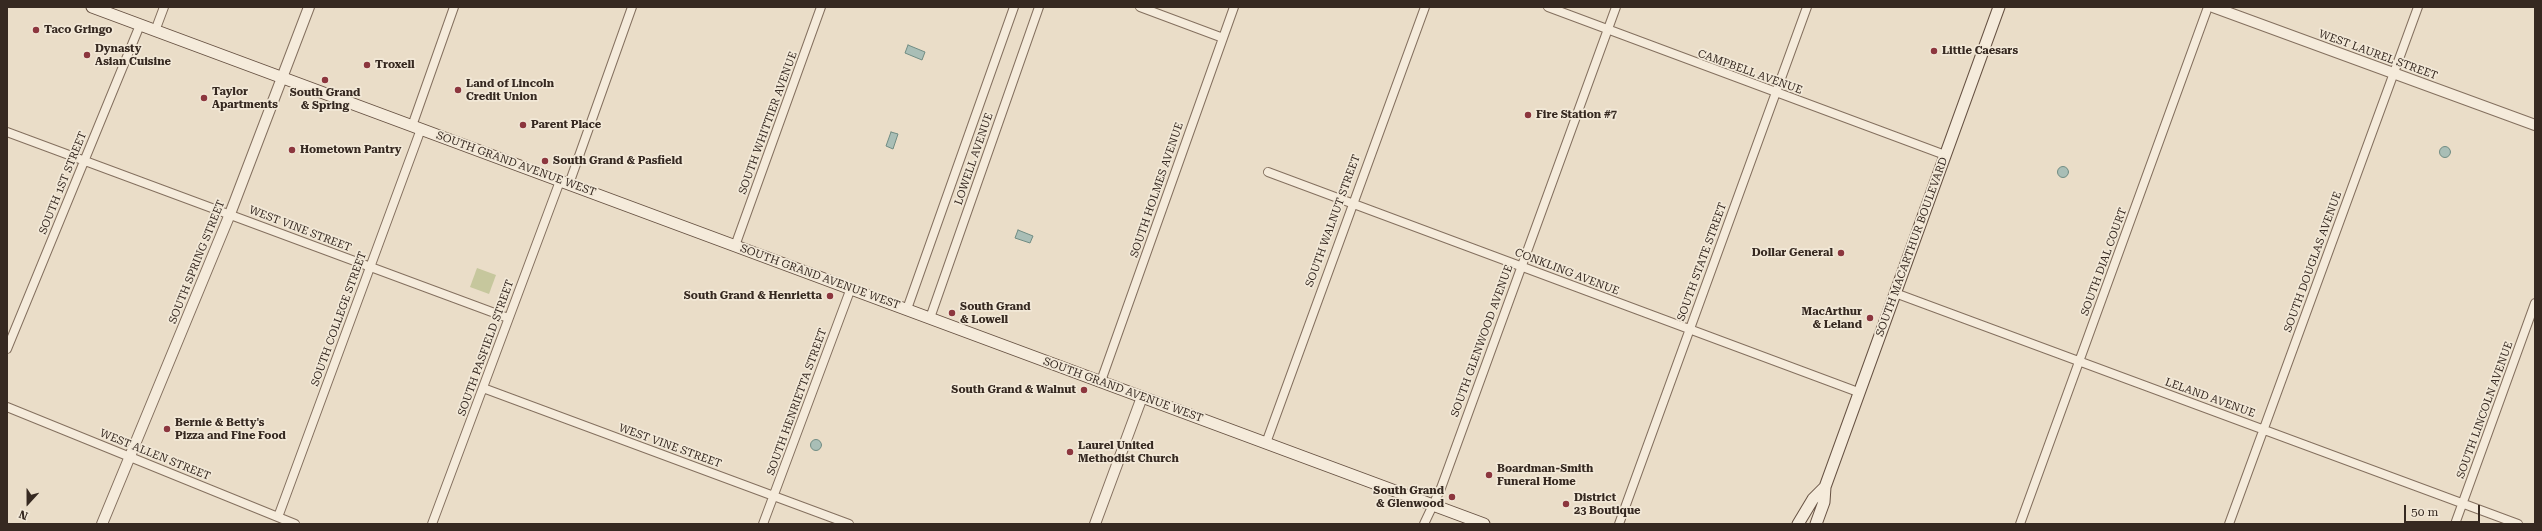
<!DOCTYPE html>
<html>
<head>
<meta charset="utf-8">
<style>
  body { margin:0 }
  #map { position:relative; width:2542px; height:531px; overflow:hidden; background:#eaddc8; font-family:"Roboto Serif",serif }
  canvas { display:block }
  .frame { position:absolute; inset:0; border:8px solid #362921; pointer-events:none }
  .north { position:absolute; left:8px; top:483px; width:40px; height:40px; -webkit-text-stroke:3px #f2e8d7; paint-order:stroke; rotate:201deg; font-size:11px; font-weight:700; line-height:16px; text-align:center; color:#362921 }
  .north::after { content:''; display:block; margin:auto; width:14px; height:18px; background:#362921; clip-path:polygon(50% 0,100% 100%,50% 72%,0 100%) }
  .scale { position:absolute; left:2404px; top:505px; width:76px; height:18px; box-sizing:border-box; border:2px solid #362921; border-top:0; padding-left:5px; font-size:12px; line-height:14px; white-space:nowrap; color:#362921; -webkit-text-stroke:3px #f2e8d7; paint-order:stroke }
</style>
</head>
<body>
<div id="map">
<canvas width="2542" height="531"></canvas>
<div class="frame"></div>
<div class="north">N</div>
<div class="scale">50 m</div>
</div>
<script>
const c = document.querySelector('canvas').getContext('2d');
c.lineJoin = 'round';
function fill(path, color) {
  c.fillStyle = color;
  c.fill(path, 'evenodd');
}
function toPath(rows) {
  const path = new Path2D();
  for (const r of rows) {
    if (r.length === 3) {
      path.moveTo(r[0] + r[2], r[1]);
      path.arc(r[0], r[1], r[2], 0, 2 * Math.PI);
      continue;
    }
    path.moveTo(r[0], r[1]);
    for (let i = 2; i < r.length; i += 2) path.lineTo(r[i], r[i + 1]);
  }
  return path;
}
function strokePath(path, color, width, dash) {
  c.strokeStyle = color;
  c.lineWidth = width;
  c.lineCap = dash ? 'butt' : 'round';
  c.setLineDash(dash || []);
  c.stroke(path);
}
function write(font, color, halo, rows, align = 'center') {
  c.font = font + ' "Roboto Serif",serif';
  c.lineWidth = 3.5;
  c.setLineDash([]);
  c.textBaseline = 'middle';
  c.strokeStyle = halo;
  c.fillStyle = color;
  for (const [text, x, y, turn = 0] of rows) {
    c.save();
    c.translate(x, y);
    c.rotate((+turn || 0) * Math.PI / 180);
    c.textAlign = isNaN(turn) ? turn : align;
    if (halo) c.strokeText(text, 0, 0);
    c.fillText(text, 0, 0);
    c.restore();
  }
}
const green = toPath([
  [477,268,496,275,489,294,470,287]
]);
const water = toPath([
  [908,45,925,52,922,60,905,53,908,45],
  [891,132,898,134,893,149,886,146,891,132],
  [2445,152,5.5],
  [2063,172,5.5],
  [1018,230,1033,236,1030,243,1015,238,1018,230],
  [816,445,5.5]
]);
const minor = toPath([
  [1140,7,1223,38],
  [1548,7,1945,155],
  [155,31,164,7],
  [412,126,454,7],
  [7,132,508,318],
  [1268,172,1858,392],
  [569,184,632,7],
  [735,246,821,7],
  [1895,293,2518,524],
  [907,309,1014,7],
  [930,318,1039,7],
  [7,349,140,25],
  [1101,381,1234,7],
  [483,388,849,524],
  [7,407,295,524],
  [1266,443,1425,7],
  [278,517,421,129],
  [432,524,560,181],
  [763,524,851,288],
  [1424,524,1441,488,1616,7],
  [1619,524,1807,7],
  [2020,524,2208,7],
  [2229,524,2418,7],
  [2455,524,2535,303]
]);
const tertiary = toPath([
  [2213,7,2535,125],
  [102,524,230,214,309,7],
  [1095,524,1142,397]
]);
const secondary = toPath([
  [92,7,1484,524],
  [1798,524,1813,499,1825,487],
  [1816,524,1824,502,1825,487,1999,7]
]);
const markers = [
  [36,30,4,"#8c363e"],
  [1934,51,4,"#8c363e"],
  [87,55,4,"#8c363e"],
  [367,65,4,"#8c363e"],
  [325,80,4,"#8c363e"],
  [458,90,4,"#8c363e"],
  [204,98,4,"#8c363e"],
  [1528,115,4,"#8c363e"],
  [523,125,4,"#8c363e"],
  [292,150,4,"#8c363e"],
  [545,161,4,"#8c363e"],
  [1841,253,4,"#8c363e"],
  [830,296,4,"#8c363e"],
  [952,313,4,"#8c363e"],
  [1870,318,4,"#8c363e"],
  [1084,390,4,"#8c363e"],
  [167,429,4,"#8c363e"],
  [1070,452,4,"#8c363e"],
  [1489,475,4,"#8c363e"],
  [1452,497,4,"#8c363e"],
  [1566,504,4,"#8c363e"]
];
const poiNames = [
  ["Taco Gringo",44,30],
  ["Dynasty",95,49],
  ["Asian Cuisine",95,62],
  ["Little Caesars",1942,51],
  ["Troxell",375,65],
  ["Land of Lincoln",466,84],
  ["Credit Union",466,97],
  ["Taylor",212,92],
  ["Apartments",212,105],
  ["South Grand",325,93,"center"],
  ["& Spring",325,106,"center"],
  ["Fire Station #7",1536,115],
  ["Parent Place",531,125],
  ["Hometown Pantry",300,150],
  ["South Grand & Pasfield",553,161],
  ["Dollar General",1833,253,"right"],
  ["South Grand & Henrietta",822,296,"right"],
  ["South Grand",960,307],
  ["& Lowell",960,320],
  ["MacArthur",1862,312,"right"],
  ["& Leland",1862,325,"right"],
  ["South Grand & Walnut",1076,390,"right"],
  ["Bernie & Betty's",175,423],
  ["Pizza and Fine Food",175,436],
  ["Laurel United",1078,446],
  ["Methodist Church",1078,459],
  ["Boardman-Smith",1497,469],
  ["Funeral Home",1497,482],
  ["South Grand",1444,491,"right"],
  ["& Glenwood",1444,504,"right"],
  ["District",1574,498],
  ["23 Boutique",1574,511]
];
const streetNames = [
  ["WEST LAUREL STREET",2378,55,20],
  ["CAMPBELL AVENUE",1750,72,20],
  ["SOUTH WHITTIER AVENUE",768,123,-70],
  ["LOWELL AVENUE",974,159,-71],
  ["SOUTH GRAND AVENUE WEST",516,164,20],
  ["SOUTH 1ST STREET",63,183,-68],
  ["SOUTH HOLMES AVENUE",1157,190,-71],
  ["SOUTH WALNUT STREET",1333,221,-70],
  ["WEST VINE STREET",300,229,21],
  ["SOUTH MACARTHUR BOULEVARD",1912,247,-70],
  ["SOUTH SPRING STREET",197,262,-68],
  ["SOUTH STATE STREET",1702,262,-70],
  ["SOUTH DIAL COURT",2104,262,-70],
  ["SOUTH DOUGLAS AVENUE",2313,262,-70],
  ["CONKLING AVENUE",1567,272,21],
  ["SOUTH GRAND AVENUE WEST",820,277,20],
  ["SOUTH COLLEGE STREET",339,319,-70],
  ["SOUTH GLENWOOD AVENUE",1482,341,-70],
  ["SOUTH PASFIELD STREET",486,348,-70],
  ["SOUTH GRAND AVENUE WEST",1123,390,20],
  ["LELAND AVENUE",2210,398,20],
  ["SOUTH HENRIETTA STREET",797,402,-70],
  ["SOUTH LINCOLN AVENUE",2485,410,-70],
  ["WEST VINE STREET",670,446,20],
  ["WEST ALLEN STREET",155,455,22]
];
fill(green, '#c6c79d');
fill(water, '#a9beb6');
strokePath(water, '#708c83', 1);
strokePath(minor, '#84705f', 10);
strokePath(tertiary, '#84705f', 12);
strokePath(secondary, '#665142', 13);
strokePath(minor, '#f5ebdb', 8);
strokePath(tertiary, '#f5ebdb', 10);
strokePath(secondary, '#f5ebdb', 11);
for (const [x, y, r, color] of markers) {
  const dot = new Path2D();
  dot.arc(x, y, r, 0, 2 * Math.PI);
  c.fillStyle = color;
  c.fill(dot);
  strokePath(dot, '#f2e8d7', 1.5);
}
write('bold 11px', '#362921', '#f2e8d7', poiNames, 'left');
write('11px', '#362921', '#f2e8d7', streetNames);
</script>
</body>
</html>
